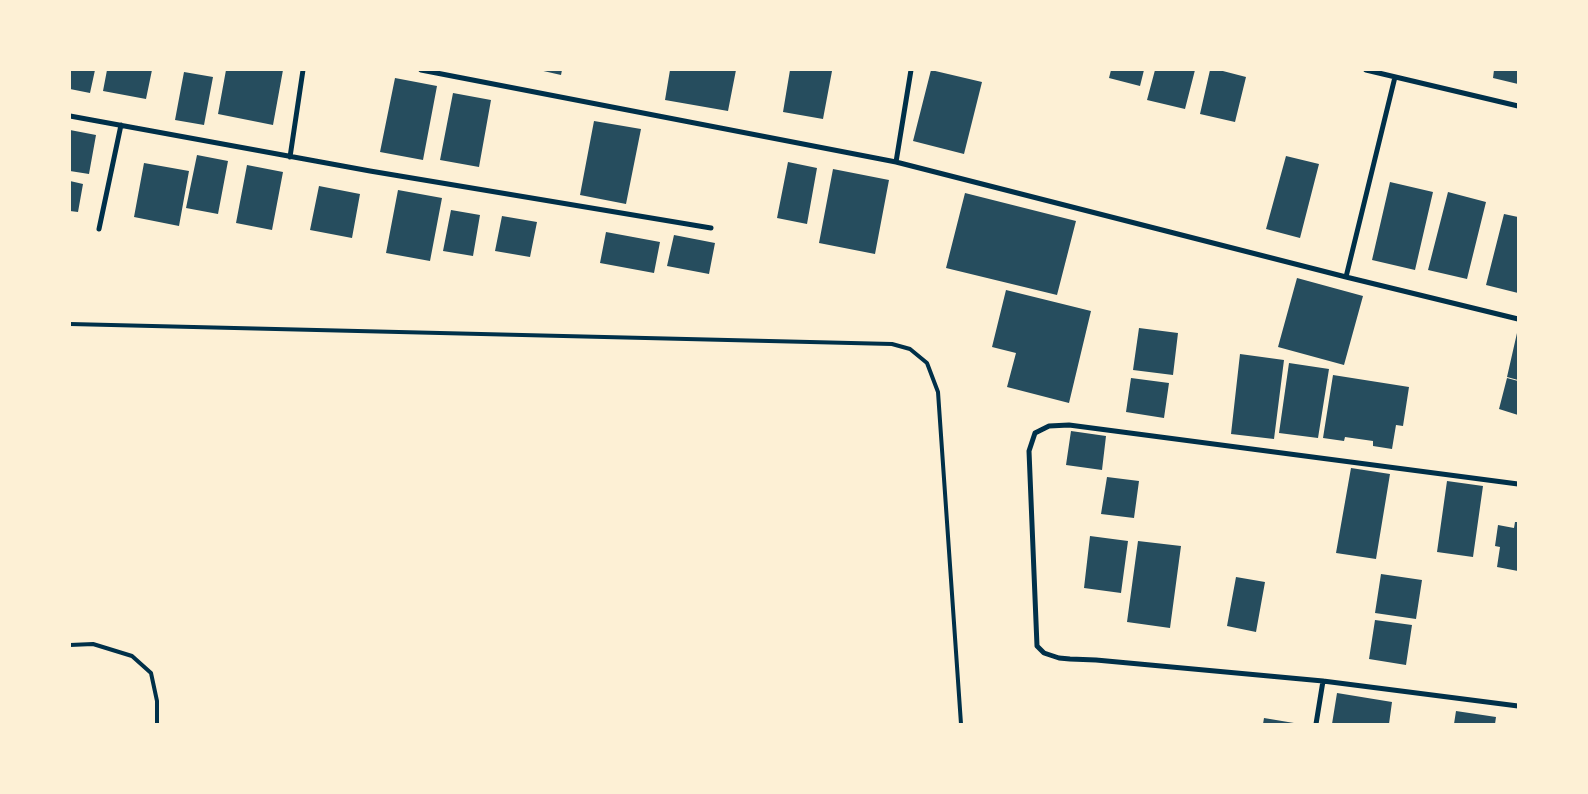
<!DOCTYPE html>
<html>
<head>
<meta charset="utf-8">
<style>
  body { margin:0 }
  #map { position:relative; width:1588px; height:794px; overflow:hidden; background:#fdf0d5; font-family:"Libre Baskerville",serif }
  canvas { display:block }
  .frame { position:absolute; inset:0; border:71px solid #fdf0d5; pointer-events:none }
</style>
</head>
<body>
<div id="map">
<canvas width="1588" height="794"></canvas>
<div class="frame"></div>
</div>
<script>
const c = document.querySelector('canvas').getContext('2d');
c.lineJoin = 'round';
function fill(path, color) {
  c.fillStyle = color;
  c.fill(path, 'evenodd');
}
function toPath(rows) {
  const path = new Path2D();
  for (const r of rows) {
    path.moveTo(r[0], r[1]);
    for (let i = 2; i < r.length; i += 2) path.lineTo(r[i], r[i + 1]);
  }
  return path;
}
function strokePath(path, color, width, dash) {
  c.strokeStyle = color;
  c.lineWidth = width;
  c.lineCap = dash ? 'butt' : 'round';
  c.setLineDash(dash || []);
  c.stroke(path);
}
const building = toPath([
  [70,70,95,70,90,93,70,89],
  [107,70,152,70,146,99,103,91],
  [226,70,283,70,273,125,218,114],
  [539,70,562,70,561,75],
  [670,70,736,70,728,111,665,100],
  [790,70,832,71,823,119,783,112],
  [931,70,982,82,964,154,913,141],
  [1111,70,1144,70,1140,86,1109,78],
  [1155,70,1195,70,1185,109,1147,100],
  [1210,70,1219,70,1246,77,1235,122,1200,114],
  [1494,70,1518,70,1518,84,1493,78],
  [184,72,213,77,204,125,175,120],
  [395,78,437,86,423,160,380,152],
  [453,93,491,100,479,167,440,160],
  [594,121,641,129,626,204,580,195],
  [70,130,96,135,89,174,70,171],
  [197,155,228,161,218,214,186,208],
  [1286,156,1319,164,1300,238,1266,229],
  [788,162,817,168,807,224,777,218],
  [144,163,189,171,179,226,134,217],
  [247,165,283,172,272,230,236,223],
  [833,169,889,180,875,254,819,243],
  [70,181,83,184,78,212,70,211],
  [1390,182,1433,192,1415,270,1372,260],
  [319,186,360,194,352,238,310,230],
  [398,190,442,198,430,261,386,253],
  [1448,192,1486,202,1467,279,1428,270],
  [965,193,1076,221,1057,295,946,268],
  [451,210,480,215,473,256,443,251],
  [1504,214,1518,217,1518,293,1486,285],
  [502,216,537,222,530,257,495,251],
  [606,232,660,242,654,273,600,263],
  [674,235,715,243,709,274,667,266],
  [1297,278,1363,296,1344,365,1278,347],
  [1006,290,1091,311,1069,403,1007,387,1016,353,992,347],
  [1139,328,1178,333,1173,375,1133,370],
  [1517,333,1518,334,1518,380,1507,377],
  [1240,354,1284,360,1274,439,1231,434],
  [1289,363,1329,369,1318,438,1279,433],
  [1333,375,1409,387,1403,426,1396,425,1392,449,1373,446,1373,441,1345,437,1344,441,1323,438],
  [1131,378,1169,383,1164,418,1126,412],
  [1507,378,1518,381,1518,415,1499,409],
  [1071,431,1106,436,1102,470,1066,465],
  [1351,468,1390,474,1376,559,1336,553],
  [1107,477,1139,481,1134,518,1101,514],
  [1447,481,1483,486,1473,557,1437,552],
  [1515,522,1518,522,1518,571,1497,567,1500,547,1495,546,1498,525,1514,528],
  [1090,536,1128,541,1121,593,1084,588],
  [1138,541,1181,546,1170,628,1127,622],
  [1381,574,1422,580,1416,619,1375,613],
  [1236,577,1265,582,1256,632,1227,626],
  [1375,620,1412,625,1406,665,1369,659],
  [1337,693,1392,702,1389,724,1332,724],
  [1456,711,1496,717,1495,724,1454,724],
  [1264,718,1294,723,1294,724,1263,724]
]);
const service = toPath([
  [70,324,892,344,910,349,927,363,938,392,961,724],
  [70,645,93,644,132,656,151,673,157,701,157,724]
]);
const minor = toPath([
  [421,70,896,162,1346,277,1518,319],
  [1366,70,1518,106],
  [70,116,370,171,711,228],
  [290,157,303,70],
  [896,162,911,70],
  [99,229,121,125],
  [1346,277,1395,77],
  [1518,484,1069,425,1049,426,1035,433,1029,451,1037,646,1044,653,1059,658,1070,659,1096,660,1323,681,1518,706],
  [1316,724,1323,681]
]);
fill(building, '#264d5e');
strokePath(service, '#003049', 4);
strokePath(minor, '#003049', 5);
</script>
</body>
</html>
